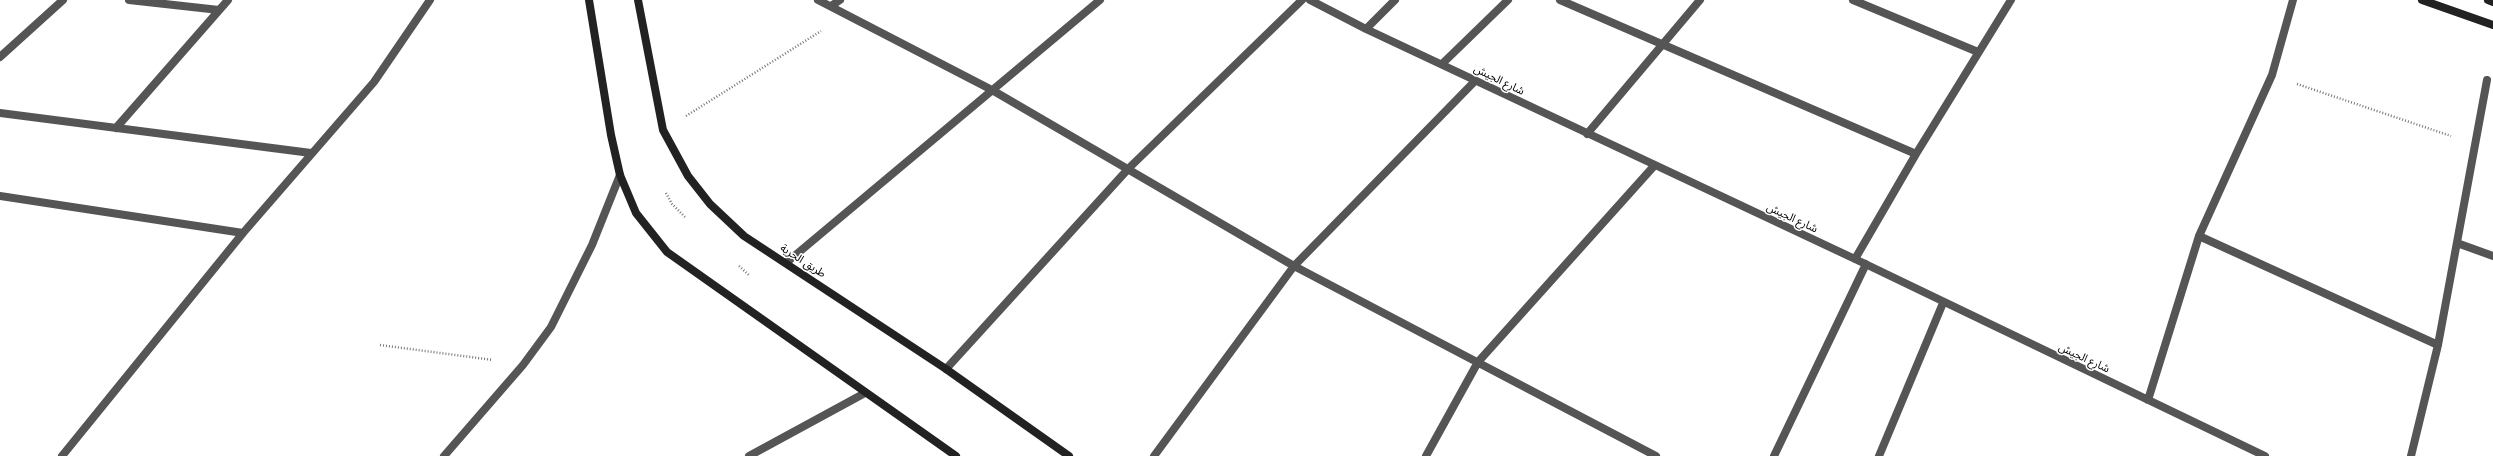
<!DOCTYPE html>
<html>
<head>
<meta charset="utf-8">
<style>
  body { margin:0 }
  canvas { display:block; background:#fff }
</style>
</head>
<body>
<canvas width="2493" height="456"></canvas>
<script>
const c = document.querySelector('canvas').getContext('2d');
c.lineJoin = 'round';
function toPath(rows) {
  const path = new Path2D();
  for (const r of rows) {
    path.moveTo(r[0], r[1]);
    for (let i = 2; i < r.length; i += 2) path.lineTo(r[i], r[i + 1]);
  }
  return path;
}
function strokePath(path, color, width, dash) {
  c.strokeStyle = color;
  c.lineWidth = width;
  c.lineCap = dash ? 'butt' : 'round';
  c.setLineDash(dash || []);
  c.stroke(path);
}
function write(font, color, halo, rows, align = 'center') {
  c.font = font + ' Mulish,"Noto Sans Arabic",sans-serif';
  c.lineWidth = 3;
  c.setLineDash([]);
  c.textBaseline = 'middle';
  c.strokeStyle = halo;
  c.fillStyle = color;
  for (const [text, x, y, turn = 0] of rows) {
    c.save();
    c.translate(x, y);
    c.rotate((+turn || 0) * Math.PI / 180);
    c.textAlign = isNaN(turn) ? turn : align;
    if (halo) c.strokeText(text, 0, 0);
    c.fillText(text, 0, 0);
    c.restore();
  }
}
const path = toPath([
  [2297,84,2451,136],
  [686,116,821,31],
  [666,193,672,204,685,217],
  [739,266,750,276],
  [380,345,493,360]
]);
const street = toPath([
  [129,0,219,10],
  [818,0,992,90,1294,266,1656,456],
  [1310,0,1366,29,1855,259,2265,456],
  [1560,0,1916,154],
  [1853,0,1978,52],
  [831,6,840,0],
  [1366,29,1395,0],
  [0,57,63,0],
  [1442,64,1508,0],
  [0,113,311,153],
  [116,128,228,0],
  [1587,134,1700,0],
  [0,196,243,233],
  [2199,236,2438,345],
  [2457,243,2493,256],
  [1855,259,1916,154,2011,0],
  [786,263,1100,0],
  [946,369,1129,168,1302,0],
  [2148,400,2199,236,2272,75,2293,0],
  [62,456,243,233,374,82,430,0],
  [444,456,523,365,551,327,592,245,620,175],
  [749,456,865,393],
  [1154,456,1294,266,1475,81],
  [1426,456,1478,362,1654,166],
  [1774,456,1866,264],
  [1879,456,1943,303],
  [2411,456,2438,345,2487,80]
]);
const secondary = toPath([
  [589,0,611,135,620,175,636,213,667,252,956,456],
  [638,0,663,130,688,176,710,204,744,236,946,369,1069,456],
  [2422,0,2493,25],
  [2488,0,2493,2]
]);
const streetNames = [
  ["شارع الجيش",1499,80,26],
  ["شارع الجيش",1792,218,25],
  ["طريق الحرية",803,261,33],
  ["شارع الجيش",2084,358,25]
];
strokePath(path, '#777', 2.5, [1, 2]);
strokePath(street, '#555', 8);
strokePath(secondary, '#222', 8);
write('11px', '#000', '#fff', streetNames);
</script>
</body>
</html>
